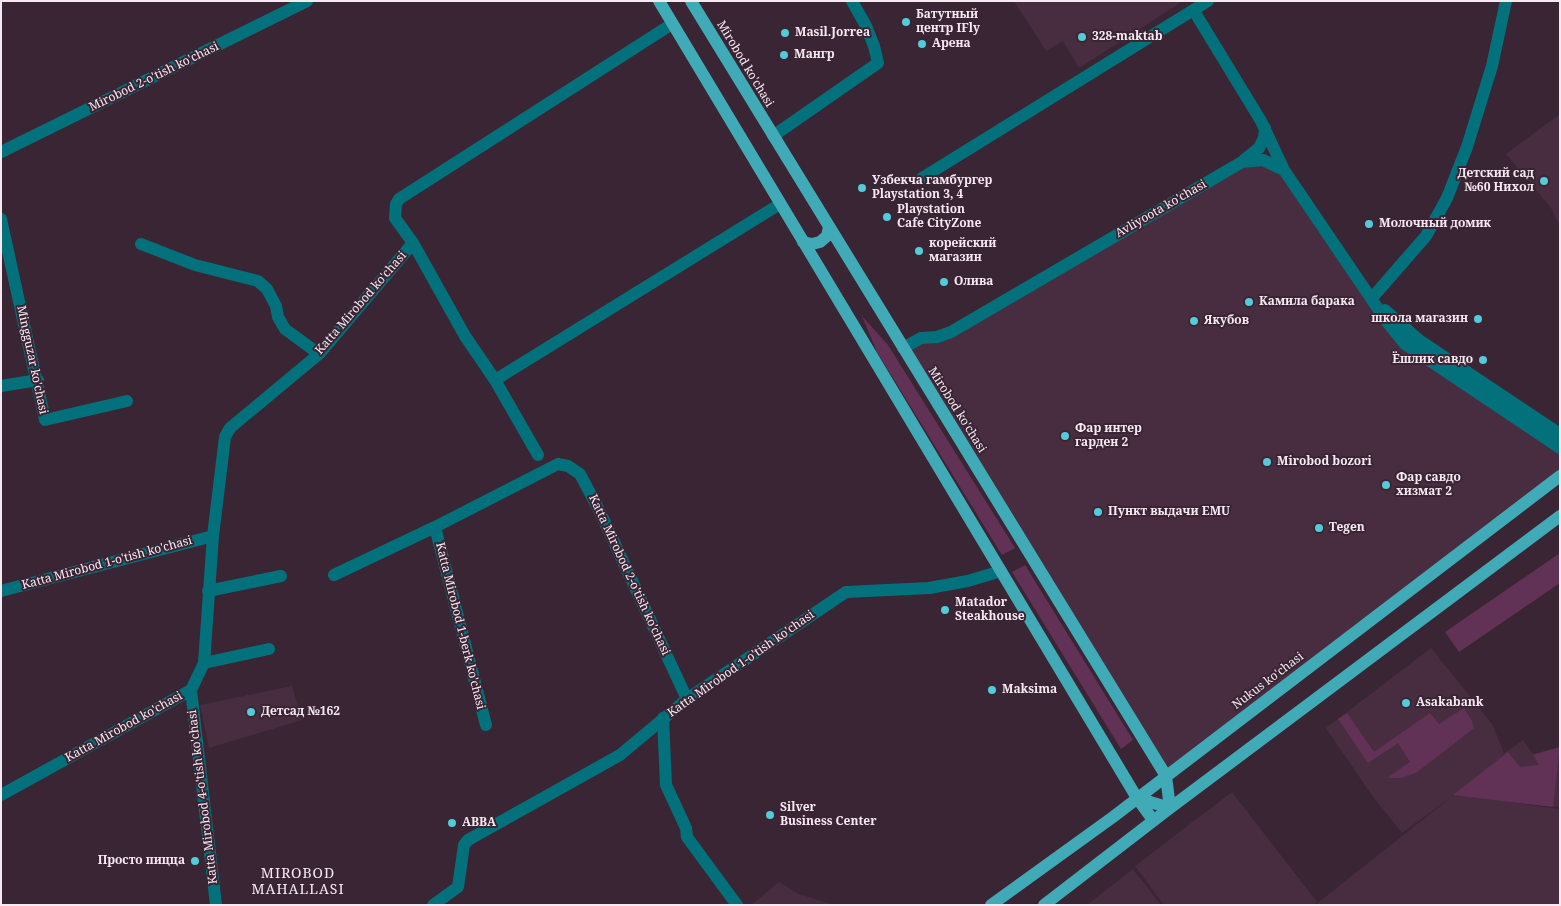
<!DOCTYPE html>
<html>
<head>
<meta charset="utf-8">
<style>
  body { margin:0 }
  #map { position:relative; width:1561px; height:906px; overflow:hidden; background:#3a2534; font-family:"Noto Serif",serif }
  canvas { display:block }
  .frame { position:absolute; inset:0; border:2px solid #f7e9f2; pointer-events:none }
</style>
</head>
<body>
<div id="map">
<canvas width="1561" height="906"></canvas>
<div class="frame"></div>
</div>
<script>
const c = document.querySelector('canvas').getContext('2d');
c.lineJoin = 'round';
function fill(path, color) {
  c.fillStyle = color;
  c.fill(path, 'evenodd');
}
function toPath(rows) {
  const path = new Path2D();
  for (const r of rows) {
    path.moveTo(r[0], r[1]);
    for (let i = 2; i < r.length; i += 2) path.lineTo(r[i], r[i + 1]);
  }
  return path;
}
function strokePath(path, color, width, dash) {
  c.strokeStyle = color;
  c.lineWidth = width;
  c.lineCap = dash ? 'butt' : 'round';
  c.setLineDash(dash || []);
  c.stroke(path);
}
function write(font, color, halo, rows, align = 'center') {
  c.font = font + ' "Noto Serif",serif';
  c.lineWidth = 4;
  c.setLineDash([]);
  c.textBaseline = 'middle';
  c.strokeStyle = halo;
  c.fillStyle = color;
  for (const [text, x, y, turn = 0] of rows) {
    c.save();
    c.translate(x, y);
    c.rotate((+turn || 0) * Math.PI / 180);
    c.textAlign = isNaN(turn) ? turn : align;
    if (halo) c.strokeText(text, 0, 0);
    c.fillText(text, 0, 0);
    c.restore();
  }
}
const built = toPath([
  [1014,1,1183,1,1079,68,1063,41,1046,51],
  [1560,114,1560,226,1551,208,1506,154],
  [1242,162,1274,164,1372,298,1560,448,1560,476,1166,776,903,348,937,337],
  [1431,648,1492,724,1504,753,1501,756,1523,740,1533,754,1560,747,1560,807,1508,802,1560,809,1560,905,1315,905,1454,795,1402,833,1371,794,1326,728],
  [292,686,302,720,209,748,200,705],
  [1232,792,1317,902,1313,905,1164,905,1135,866],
  [1133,869,1161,905,1087,905],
  [779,882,799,894,834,905,751,905]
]);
const green = toPath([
  [862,316,888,345,1015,548,1002,555,877,352],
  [1560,553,1560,583,1459,652,1445,632],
  [1025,565,1133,740,1121,749,1012,572],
  [1464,708,1472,721,1474,728,1416,773,1401,778,1387,778,1410,762,1398,743,1368,763,1338,719,1347,713,1374,752,1430,713,1439,724],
  [1560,747,1553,807,1453,795,1508,752,1520,767,1539,765,1533,755]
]);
const street = toPath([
  [1194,11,1261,121,1284,170],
  [773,136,878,63,874,46,866,26,852,1],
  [1,152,307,1],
  [1244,160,1259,148,1264,138,1265,128],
  [922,178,1208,1],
  [1,219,45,420,127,401],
  [413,243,465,336,495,380],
  [141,244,195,265,258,281,267,289,276,306,278,317,285,329,319,354],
  [1372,298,1426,236,1447,198,1467,147,1492,66,1506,1],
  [1385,310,1419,340,1560,434],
  [903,348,921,338,937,337,951,332,1242,162,1263,160,1284,170,1387,322,1405,344,1560,448],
  [1,386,38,380],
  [538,455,495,380,780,204],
  [435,527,486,725],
  [334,575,435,527,558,464,568,466,580,474,600,512,687,699],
  [1,591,213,536],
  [208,591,281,576],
  [204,663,269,649],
  [191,690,216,905],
  [663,718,666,785,686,828,687,837,737,905],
  [1,795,191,690,204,663,213,536,225,437,230,428,319,354,413,243,395,218,396,204,399,199,672,24],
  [433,905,458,887,464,845,468,840,620,755,687,699,846,592,929,588,968,581,1001,571]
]);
const primary = toPath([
  [659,1,1137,798,1153,820],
  [691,1,1166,776,1170,808],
  [803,242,812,244,820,242,827,236,829,227],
  [1137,798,1170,808],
  [991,905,1113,817,1560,476],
  [1044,905,1170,808,1560,516]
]);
const markers = [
  [906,22,5,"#53cbda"],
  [785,33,5,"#53cbda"],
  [1082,37,5,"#53cbda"],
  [922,44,5,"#53cbda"],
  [784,55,5,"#53cbda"],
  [1544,181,5,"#53cbda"],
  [862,188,5,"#53cbda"],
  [887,217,5,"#53cbda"],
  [1369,224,5,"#53cbda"],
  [919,251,5,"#53cbda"],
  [944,282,5,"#53cbda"],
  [1249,302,5,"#53cbda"],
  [1478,319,5,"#53cbda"],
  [1194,321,5,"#53cbda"],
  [1483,360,5,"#53cbda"],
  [1065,436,5,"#53cbda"],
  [1267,462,5,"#53cbda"],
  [1386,485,5,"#53cbda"],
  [1098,512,5,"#53cbda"],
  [1319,528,5,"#53cbda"],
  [945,610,5,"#53cbda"],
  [992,690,5,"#53cbda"],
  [1406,703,5,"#53cbda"],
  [251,712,5,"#53cbda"],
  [770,815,5,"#53cbda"],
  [452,823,5,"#53cbda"],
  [195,861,5,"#53cbda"]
];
const poiNames = [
  ["Батутный",916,15],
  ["центр IFly",916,29],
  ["Masil.Jorrea",795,33],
  ["328-maktab",1092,37],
  ["Арена",932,44],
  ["Мангр",794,55],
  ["Детский сад",1534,174,"right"],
  ["№60 Нихол",1534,188,"right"],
  ["Узбекча гамбургер",872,181],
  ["Playstation 3, 4",872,195],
  ["Playstation",897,210],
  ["Cafe CityZone",897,224],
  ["Молочный домик",1379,224],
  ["корейский",929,244],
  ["магазин",929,258],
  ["Олива",954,282],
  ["Камила барака",1259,302],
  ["школа магазин",1468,319,"right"],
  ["Якубов",1204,321],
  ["Ёшлик савдо",1473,360,"right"],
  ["Фар интер",1075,429],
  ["гарден 2",1075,443],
  ["Mirobod bozori",1277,462],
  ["Фар савдо",1396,478],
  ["хизмат 2",1396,492],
  ["Пункт выдачи EMU",1108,512],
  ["Tegen",1329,528],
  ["Matador",955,603],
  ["Steakhouse",955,617],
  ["Maksima",1002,690],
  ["Asakabank",1416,703],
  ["Детсад №162",261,712],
  ["Silver",780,808],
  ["Business Center",780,822],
  ["ABBA",462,823],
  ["Просто пицца",185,861,"right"]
];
const streetNames = [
  ["Mirobod ko'chasi",745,64,59],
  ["Mirobod 2-o'tish ko'chasi",154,77,-26],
  ["Avliyoota ko'chasi",1161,209,-30],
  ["Katta Mirobod ko'chasi",361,303,-49],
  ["Mingguzar ko'chasi",32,360,78],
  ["Mirobod ko'chasi",957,410,58],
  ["Katta Mirobod 1-o'tish ko'chasi",107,563,-15],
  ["Katta Mirobod 2-o'tish ko'chasi",629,575,65],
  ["Katta Mirobod 1-berk ko'chasi",460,626,76],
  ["Katta Mirobod 1-o'tish ko'chasi",741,664,-35],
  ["Nukus ko'chasi",1268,681,-37],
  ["Katta Mirobod ko'chasi",124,727,-29],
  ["Katta Mirobod 4-o'tish ko'chasi",203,797,-97]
];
const neighbourhoodNames = [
  ["MIROBOD",298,874],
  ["MAHALLASI",298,890]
];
fill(built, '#482d41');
fill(green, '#613255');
strokePath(street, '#03717c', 12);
strokePath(primary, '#40aab7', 12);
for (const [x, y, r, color] of markers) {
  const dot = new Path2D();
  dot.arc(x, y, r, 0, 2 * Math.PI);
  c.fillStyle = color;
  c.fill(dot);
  strokePath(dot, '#3a2534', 2);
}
write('bold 12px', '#f7e9f2', '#3a2534', poiNames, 'left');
write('12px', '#f7e9f2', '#3a2534', streetNames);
c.letterSpacing = '1px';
write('14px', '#f7e9f2', '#3a2534', neighbourhoodNames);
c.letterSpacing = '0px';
</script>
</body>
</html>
